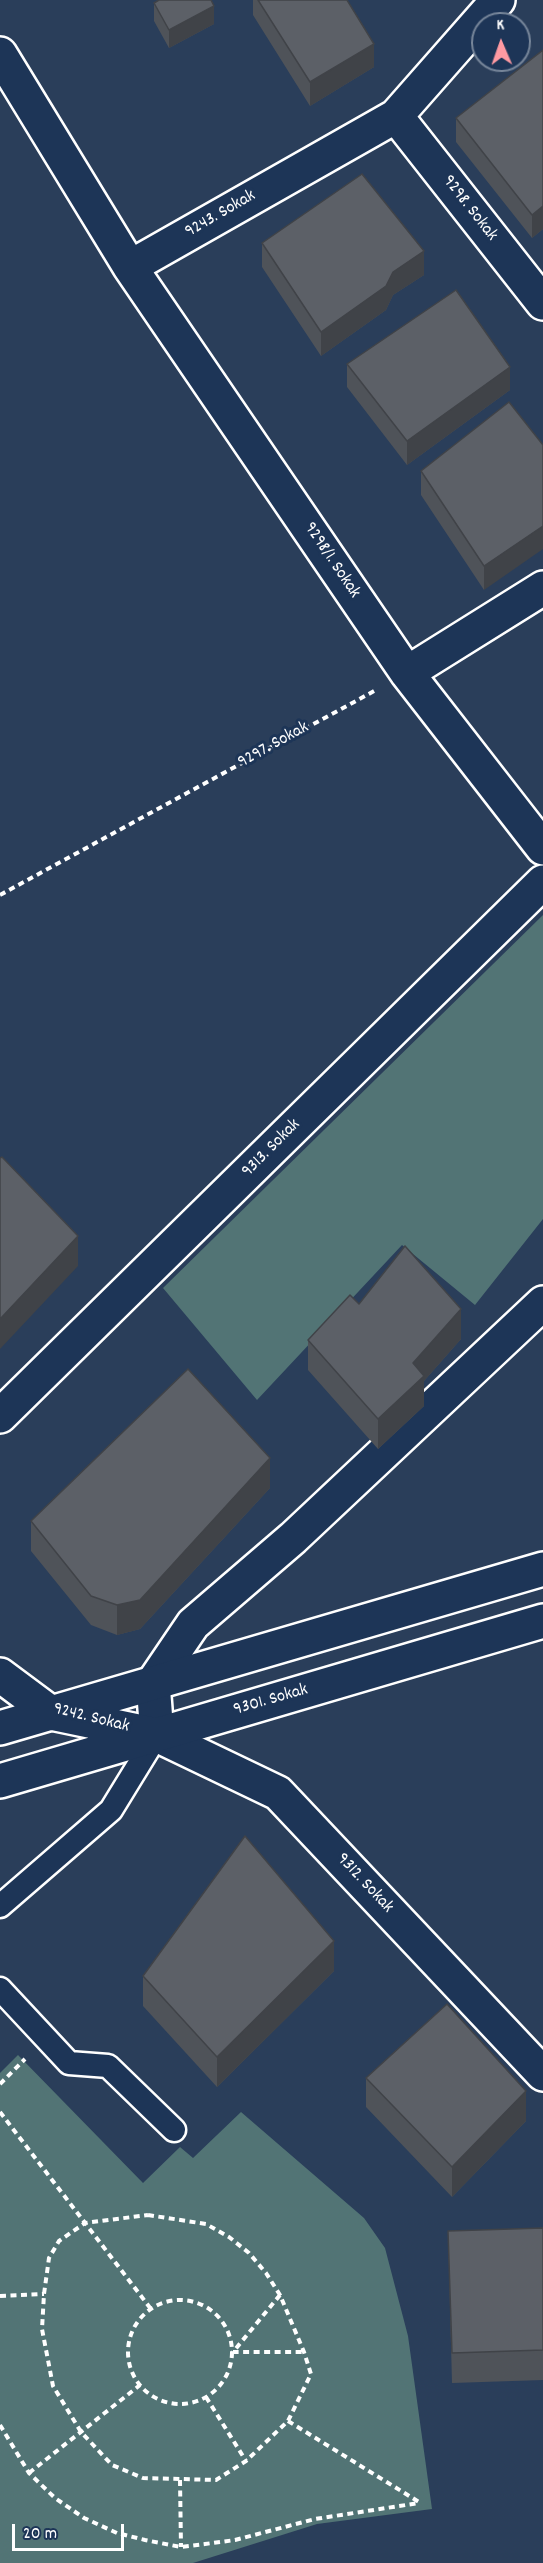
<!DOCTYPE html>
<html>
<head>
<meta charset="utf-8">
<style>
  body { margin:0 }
  #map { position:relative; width:543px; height:2563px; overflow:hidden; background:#2a3e5a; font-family:Dekko,sans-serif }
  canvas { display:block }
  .north { position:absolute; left:471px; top:12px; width:60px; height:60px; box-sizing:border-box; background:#1d3557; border:2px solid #77869a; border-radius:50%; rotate:358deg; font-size:16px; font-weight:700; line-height:24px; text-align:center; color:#fff }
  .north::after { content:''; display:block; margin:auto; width:21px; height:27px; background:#ff9aa2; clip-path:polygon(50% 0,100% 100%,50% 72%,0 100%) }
  .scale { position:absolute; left:12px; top:2524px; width:112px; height:27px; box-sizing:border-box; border:3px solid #fff; border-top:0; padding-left:8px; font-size:18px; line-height:21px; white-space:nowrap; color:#fff; -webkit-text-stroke:4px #1d3557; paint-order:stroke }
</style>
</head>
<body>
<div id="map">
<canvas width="543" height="2563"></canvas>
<div class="north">K</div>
<div class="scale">20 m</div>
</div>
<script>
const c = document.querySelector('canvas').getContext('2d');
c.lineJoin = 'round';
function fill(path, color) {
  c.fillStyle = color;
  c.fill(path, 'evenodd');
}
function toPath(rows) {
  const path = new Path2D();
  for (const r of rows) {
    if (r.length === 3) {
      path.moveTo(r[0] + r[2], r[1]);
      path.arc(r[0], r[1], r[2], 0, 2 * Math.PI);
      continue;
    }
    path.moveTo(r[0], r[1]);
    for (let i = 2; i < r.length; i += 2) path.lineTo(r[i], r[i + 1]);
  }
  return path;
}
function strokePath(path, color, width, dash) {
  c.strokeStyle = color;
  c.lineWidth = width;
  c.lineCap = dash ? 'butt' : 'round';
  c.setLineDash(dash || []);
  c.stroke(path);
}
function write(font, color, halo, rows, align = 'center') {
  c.font = font + ' Dekko,sans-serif';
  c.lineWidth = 6;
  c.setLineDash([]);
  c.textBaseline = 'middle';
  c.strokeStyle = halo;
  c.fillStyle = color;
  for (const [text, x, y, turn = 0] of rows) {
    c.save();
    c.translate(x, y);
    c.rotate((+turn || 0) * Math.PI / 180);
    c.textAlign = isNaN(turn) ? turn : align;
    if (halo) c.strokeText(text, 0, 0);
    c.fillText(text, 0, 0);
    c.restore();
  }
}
const green = toPath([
  [543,915,543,1219,475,1305,402,1245,257,1400,163,1288],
  [18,2055,143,2183,180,2147,193,2158,241,2112,364,2218,385,2248,408,2336,432,2509,317,2524,193,2563,0,2563,0,2073]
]);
const path = toPath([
  [0,895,376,690],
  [0,2084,25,2059],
  [0,2112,151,2309],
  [148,2215,206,2224,229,2237,249,2253,266,2273,280,2295,304,2352,311,2374,288,2421,246,2461,216,2480,143,2478,112,2465,81,2432,53,2386,42,2329,44,2294,49,2258,59,2241,85,2223,148,2215],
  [280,2295,233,2352,304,2352],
  [0,2296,44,2294],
  [180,2352,52],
  [206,2397,246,2461],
  [288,2421,419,2502],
  [0,2425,29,2473,55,2498,84,2518,117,2533,145,2540,181,2547,205,2544,235,2540,315,2519,419,2503],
  [29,2473,140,2385],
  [180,2480,181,2547]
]);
const lane = toPath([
  [0,1906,111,1810,157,1735],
  [0,1989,69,2063,108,2066,174,2130]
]);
const street = toPath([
  [0,54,130,267,396,116,498,0],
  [396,116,543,303],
  [130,267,407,673,543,848],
  [407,673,543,588],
  [543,1303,293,1538,193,1624,153,1683,157,1735,278,1793,543,2074],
  [0,1416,543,882]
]);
const secondary = toPath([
  [0,1675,51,1713,152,1734],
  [0,1728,543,1569],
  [0,1781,543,1621]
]);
const wall = toPath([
  [253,0,347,0,374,67,310,106,253,15],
  [154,3,214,24,169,48,154,21],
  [543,50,543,229,532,238,456,142,456,118],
  [262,243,424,275,393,295,386,310,321,356,262,267],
  [347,364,510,390,407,465,347,387],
  [509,402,484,590,421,495,421,471],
  [359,1304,461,1339,424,1381,424,1406,378,1449,308,1370,308,1340],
  [270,1488,140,1629,117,1635,91,1625,31,1551,31,1521],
  [334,1971,217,2087,143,2006,143,1976],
  [366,2078,526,2121,452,2197,366,2107],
  [543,2228,543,2380,452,2383,448,2231]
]);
const shadedWall = toPath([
  [214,6,214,24,169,48,169,30],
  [374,44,374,67,310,106,310,82],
  [543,206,543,229,532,238,532,215],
  [424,251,424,275,393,295,386,310,321,356,321,332,393,272],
  [510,367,510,390,407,465,407,441],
  [543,526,543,549,484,590,484,566],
  [78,1236,78,1266,0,1349,0,1319],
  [461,1309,461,1339,424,1381,424,1406,378,1449,378,1419,413,1363],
  [270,1458,270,1488,140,1629,117,1635,117,1605],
  [334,1941,334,1971,217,2087,217,2057],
  [526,2091,526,2121,452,2197,452,2167]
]);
const building = toPath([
  [159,0,211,0,214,6,169,30,154,3,159,0],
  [258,0,347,0,374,44,310,82,258,0],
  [543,50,543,206,532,215,456,118,543,50],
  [362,174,424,251,393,272,386,286,321,332,262,243,362,174],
  [456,290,510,367,407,441,347,364,456,290],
  [509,402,543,445,543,526,484,566,421,471,509,402],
  [2,1157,78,1236,0,1319,0,1158,2,1157],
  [405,1246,461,1309,413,1363,424,1376,378,1419,308,1340,350,1295,359,1304,405,1246],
  [188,1369,270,1458,140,1600,117,1605,91,1596,31,1521,188,1369],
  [245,1836,334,1941,217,2057,143,1976,245,1836],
  [447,2004,526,2091,452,2167,366,2078,447,2004],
  [543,2228,543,2350,452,2353,448,2231,543,2228]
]);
const streetNames = [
  ["9298. Sokak",469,209,52],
  ["9243. Sokak",221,215,-30],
  ["9298/1. Sokak",331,561,56],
  ["9297. Sokak",274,746,-29],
  ["9313. Sokak",272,1149,-45],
  ["9301. Sokak",271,1701,-16],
  ["9242. Sokak",91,1719,14],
  ["9312. Sokak",364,1884,47]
];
fill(green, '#527475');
strokePath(lane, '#fff', 27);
strokePath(street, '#fff', 38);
strokePath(secondary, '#fff', 38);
strokePath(path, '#fff', 4, [6, 4.5]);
strokePath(lane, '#1d3557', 22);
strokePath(street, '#1d3557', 33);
strokePath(secondary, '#1d3557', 33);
fill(wall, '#4f5359');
fill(shadedWall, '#404348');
fill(building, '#5c6067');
strokePath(building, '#404348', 1.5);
write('18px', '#fff', '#1d3557', streetNames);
</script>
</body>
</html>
